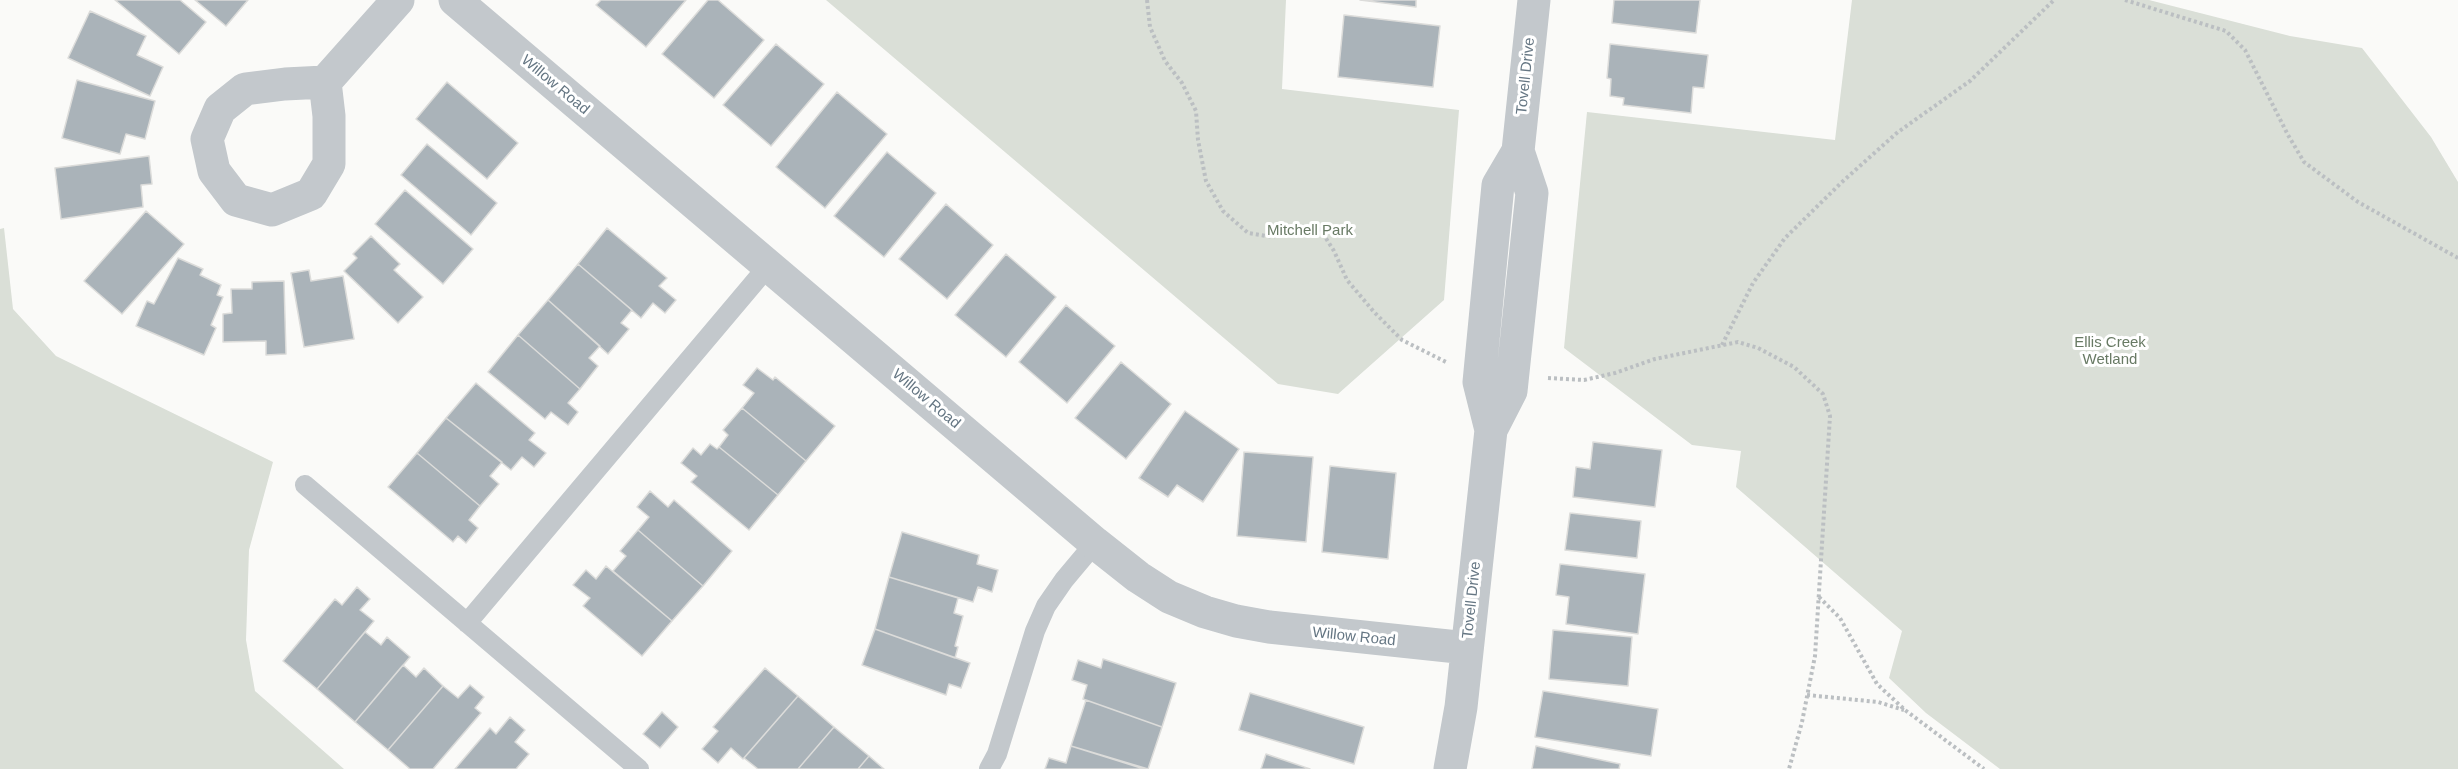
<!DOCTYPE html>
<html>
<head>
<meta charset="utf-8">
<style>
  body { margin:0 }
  canvas { display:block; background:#fafaf8 }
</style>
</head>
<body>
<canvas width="2458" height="769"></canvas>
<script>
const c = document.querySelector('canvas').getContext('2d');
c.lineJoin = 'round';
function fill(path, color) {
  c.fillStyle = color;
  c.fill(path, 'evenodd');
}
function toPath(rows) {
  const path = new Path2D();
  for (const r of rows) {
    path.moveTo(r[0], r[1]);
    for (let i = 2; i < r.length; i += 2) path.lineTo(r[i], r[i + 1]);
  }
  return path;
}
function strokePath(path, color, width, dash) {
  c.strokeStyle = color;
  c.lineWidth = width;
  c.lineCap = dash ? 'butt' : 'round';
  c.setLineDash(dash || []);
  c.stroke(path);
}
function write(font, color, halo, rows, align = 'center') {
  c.font = font + ' Arial,sans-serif';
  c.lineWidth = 6;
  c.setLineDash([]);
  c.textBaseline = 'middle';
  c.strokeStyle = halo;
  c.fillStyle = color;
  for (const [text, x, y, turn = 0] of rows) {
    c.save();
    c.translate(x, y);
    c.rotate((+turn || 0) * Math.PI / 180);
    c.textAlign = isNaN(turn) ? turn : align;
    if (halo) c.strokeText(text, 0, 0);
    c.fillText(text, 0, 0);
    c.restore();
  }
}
const green = toPath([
  [826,0,1286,0,1282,89,1459,110,1444,300,1338,394,1278,384],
  [1852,0,2149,0,2290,36,2362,48,2431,137,2458,182,2458,769,2000,769,1926,713,1889,678,1902,631,1736,487,1741,451,1692,445,1564,348,1587,112,1835,140],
  [4,228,13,309,56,356,273,462,249,550,246,640,255,691,344,769,0,769,0,229]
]);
const building = toPath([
  [115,0,180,0,206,22,179,54,115,0],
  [195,0,248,0,226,26,195,0],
  [601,0,686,0,646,47,596,5,601,0],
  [708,0,718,0,764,40,714,98,662,54,708,0],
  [1360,0,1416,0,1416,7,1360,0],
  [1614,0,1700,0,1696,33,1612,23,1614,0],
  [90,11,146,36,137,55,163,67,150,96,68,58,90,11],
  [1344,15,1440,26,1433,87,1338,77,1344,15],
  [776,44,824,84,771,146,723,105,776,44],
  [1610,44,1708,55,1704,88,1693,87,1691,113,1623,105,1624,98,1610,96,1611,79,1607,78,1610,44],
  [77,80,155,101,145,139,126,134,120,154,62,138,77,80],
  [447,82,518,143,487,179,416,119,447,82],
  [837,92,887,134,825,208,776,167,837,92],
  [427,144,497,203,471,235,401,175,427,144],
  [887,152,936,193,884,257,834,216,887,152],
  [149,156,152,184,141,185,143,207,61,219,55,168,149,156],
  [405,190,473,249,443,284,375,224,405,190],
  [946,204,993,245,947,299,899,259,946,204],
  [146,211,184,244,122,314,84,281,146,211],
  [607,228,667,278,659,286,676,300,665,313,653,303,641,318,578,264,607,228],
  [371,236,400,264,394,270,423,297,398,323,344,271,357,258,353,254,371,236],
  [1006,254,1056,297,1006,357,955,315,1006,254],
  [178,258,203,269,200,275,221,285,217,295,223,297,211,325,216,328,204,355,136,326,147,301,154,304,178,258],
  [578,264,632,310,621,323,629,329,608,354,548,300,578,264],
  [309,270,311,281,343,276,354,339,304,347,291,273,309,270],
  [284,281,286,354,266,355,266,341,223,342,223,314,232,313,231,289,252,289,252,282,284,281],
  [548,300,600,346,589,358,598,366,580,389,518,335,548,300],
  [1066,305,1115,346,1067,403,1019,362,1066,305],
  [518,335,580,389,568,403,578,412,568,425,551,412,545,419,488,372,518,335],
  [1121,362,1171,404,1126,459,1075,418,1121,362],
  [757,368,773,380,775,377,835,426,806,461,742,408,754,393,743,385,757,368],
  [476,383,535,433,529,440,546,453,534,467,522,457,511,470,446,418,476,383],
  [742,408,806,461,778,495,719,447,728,435,723,430,742,408],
  [1185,411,1239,449,1203,502,1177,485,1168,497,1139,478,1185,411],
  [446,418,502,462,490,476,499,484,480,506,417,453,446,418],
  [1593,442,1662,450,1655,507,1573,497,1576,467,1590,469,1593,442],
  [710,444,717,449,719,447,778,495,749,530,691,482,697,476,681,463,693,448,701,455,710,444],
  [1244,452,1313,457,1306,542,1237,536,1244,452],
  [417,453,480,506,469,520,478,528,466,543,458,536,453,542,388,487,417,453],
  [1330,466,1396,473,1388,559,1322,552,1330,466],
  [650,491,668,507,674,500,732,551,703,586,638,530,649,517,637,507,650,491],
  [1570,513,1641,521,1637,558,1565,550,1570,513],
  [638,530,703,586,672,621,613,571,626,556,620,551,638,530],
  [902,532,979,555,977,564,998,570,992,592,978,587,973,602,889,577,902,532],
  [1560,564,1645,574,1638,634,1566,624,1569,597,1556,595,1560,564],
  [606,566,672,621,642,656,583,606,590,598,573,585,586,570,596,579,606,566],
  [889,577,958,598,954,613,963,616,955,646,958,647,955,658,875,629,889,577],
  [357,587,370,599,360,610,374,621,317,689,283,661,335,599,342,605,357,587],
  [875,629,970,663,961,688,949,684,946,695,862,665,875,629],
  [1553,630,1632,637,1628,686,1549,679,1553,630],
  [365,632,381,645,387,637,410,657,355,722,317,689,365,632],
  [1103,659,1176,683,1162,727,1083,699,1087,685,1072,680,1078,660,1101,668,1103,659],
  [403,665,416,677,424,668,443,686,388,750,355,722,403,665],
  [765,668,798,696,743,759,731,748,718,763,702,749,718,731,713,727,765,668],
  [470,685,484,697,475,708,481,713,433,769,410,769,388,750,443,686,458,698,470,685],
  [1543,691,1658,709,1651,756,1535,737,1543,691],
  [1250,693,1364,727,1354,764,1239,730,1250,693],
  [798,696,834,727,798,769,758,769,744,758,798,696],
  [1086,700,1162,727,1148,769,1071,746,1086,700],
  [662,712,678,727,660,748,643,734,662,712],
  [510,717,525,730,515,742,529,754,516,769,455,769,490,728,496,734,510,717],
  [834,727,869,756,858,769,798,769,834,727],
  [1071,746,1144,769,1045,769,1049,758,1066,763,1071,746],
  [1536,746,1620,764,1619,769,1532,769,1536,746],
  [1266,754,1310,769,1261,769,1266,754],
  [869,756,884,769,858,769,869,756]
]);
const path = toPath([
  [1147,0,1150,27,1165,61,1182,83,1196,111,1198,140,1206,181,1223,211,1248,233,1273,237,1289,228,1320,229,1334,251,1347,280,1374,312,1402,340,1448,363],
  [2125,0,2226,31,2245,50,2288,135,2304,162,2358,202,2458,258],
  [1722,345,1753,283,1785,238,1841,183,1898,132,1970,81,2054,0],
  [1548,378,1584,380,1615,373,1655,359,1738,342,1758,348,1794,367,1823,394,1830,416,1815,656,1802,722,1789,769],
  [1819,597,1840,618,1877,684,1905,710,1984,769],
  [1807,695,1878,702,1904,710]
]);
const lane = toPath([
  [305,485,639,769],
  [467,623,769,265],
  [989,769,997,754,1035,631,1046,606,1064,580,1095,543]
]);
const street = toPath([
  [455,0,1095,543,1138,577,1169,597,1205,612,1236,621,1269,627,1467,648],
  [325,82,329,116,329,164,311,194,272,210,236,200,214,171,207,139,220,109,245,89,285,84,325,82,398,0],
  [1491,430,1511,391,1532,193,1518,151],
  [1450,769,1461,707,1491,430,1479,382,1498,185,1518,151,1534,0]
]);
const streetNames = [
  ["Tovell Drive",1526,76,-84],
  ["Willow Road",555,85,40],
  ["Willow Road",926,399,40],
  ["Tovell Drive",1472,600,-84],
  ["Willow Road",1354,637,6]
];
const parkNames = [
  ["Mitchell Park",1310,231],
  ["Ellis Creek",2110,343],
  ["Wetland",2110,360]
];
fill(green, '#dadfd7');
fill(building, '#aab3b9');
strokePath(building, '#dcdcda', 1.5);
strokePath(path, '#bbbfc2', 4, [3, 3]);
strokePath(lane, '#c3c8cc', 20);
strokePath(street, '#c3c8cc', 33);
write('15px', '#657683', '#fff', streetNames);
write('15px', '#687a64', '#fff', parkNames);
</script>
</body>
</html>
